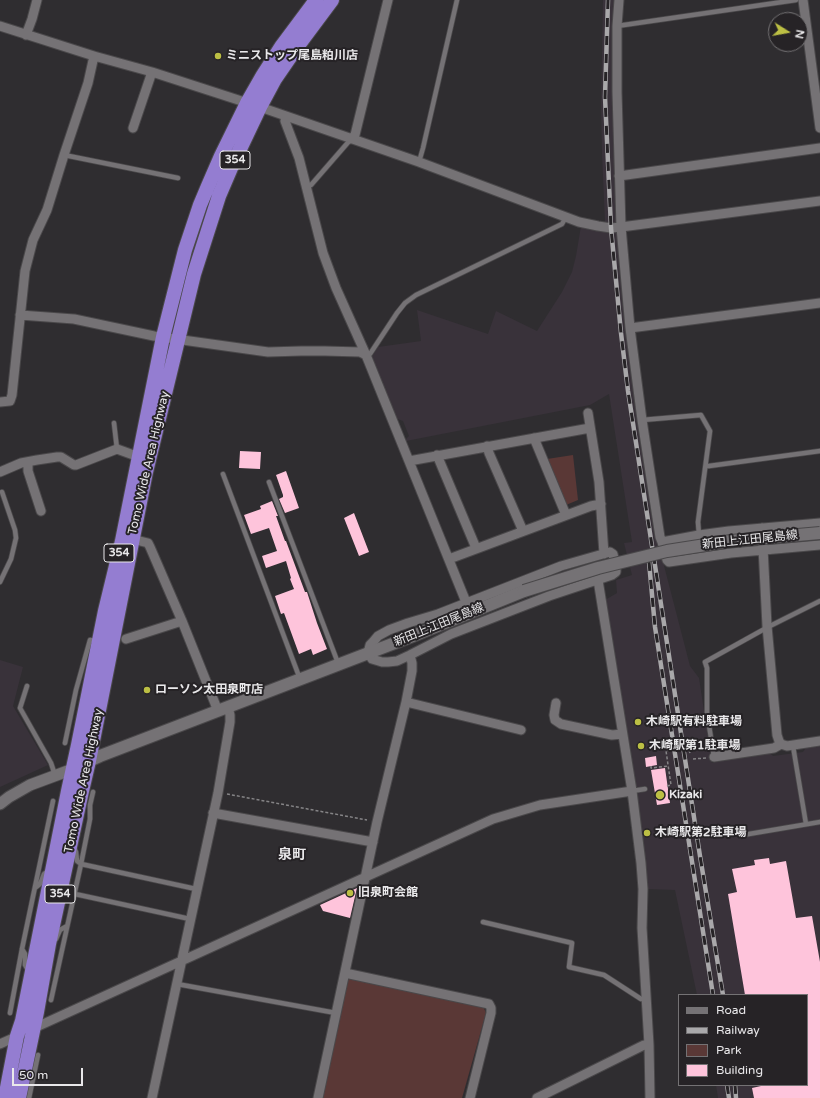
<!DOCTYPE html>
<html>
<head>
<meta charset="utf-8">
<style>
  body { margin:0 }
  #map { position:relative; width:820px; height:1098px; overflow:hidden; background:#2f2d30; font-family:"Varela Round",sans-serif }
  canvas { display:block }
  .legend { position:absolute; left:678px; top:994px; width:130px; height:92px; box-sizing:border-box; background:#262326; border:1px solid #747274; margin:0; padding:5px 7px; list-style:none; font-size:12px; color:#e9e8ea }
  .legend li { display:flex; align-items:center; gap:8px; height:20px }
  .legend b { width:20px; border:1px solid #747274 }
  .north { position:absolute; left:768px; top:12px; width:40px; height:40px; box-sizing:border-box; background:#262326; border:1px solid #747274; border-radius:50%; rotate:101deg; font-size:11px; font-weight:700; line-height:16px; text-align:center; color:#e9e8ea }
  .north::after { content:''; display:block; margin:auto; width:14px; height:18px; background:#bcbf44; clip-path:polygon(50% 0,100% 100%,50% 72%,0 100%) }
  .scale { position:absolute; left:12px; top:1068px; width:71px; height:18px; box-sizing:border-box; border:2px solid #e9e8ea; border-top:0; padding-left:5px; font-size:12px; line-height:14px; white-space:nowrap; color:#e9e8ea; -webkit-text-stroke:3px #262326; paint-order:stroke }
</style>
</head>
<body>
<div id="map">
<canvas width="820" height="1098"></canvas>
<ul class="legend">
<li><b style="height:5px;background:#757275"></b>Road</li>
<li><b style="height:5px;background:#a9a8aa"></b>Railway</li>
<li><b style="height:11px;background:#5a3836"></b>Park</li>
<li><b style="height:11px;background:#fec4db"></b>Building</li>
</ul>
<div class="north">N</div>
<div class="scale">50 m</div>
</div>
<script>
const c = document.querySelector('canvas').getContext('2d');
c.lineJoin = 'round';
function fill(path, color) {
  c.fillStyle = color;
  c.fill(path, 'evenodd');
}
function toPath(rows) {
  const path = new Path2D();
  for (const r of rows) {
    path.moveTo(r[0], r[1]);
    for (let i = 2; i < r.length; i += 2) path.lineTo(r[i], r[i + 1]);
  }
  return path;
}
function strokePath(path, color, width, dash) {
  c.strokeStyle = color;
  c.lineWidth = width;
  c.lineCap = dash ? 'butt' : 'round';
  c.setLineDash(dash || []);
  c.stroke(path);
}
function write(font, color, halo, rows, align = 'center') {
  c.font = font + ' "Varela Round","Noto Sans JP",sans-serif';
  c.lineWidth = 4;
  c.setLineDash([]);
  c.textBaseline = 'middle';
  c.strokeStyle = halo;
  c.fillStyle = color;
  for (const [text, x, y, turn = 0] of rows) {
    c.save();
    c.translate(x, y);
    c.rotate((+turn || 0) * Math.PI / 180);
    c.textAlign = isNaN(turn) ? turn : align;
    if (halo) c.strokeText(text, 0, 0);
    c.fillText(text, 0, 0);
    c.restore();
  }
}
const built = toPath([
  [603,0,615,0,617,222,615,223,606,224,605,222,602,154,601,105],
  [581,226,595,230,618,232,626,332,654,527,690,666,699,678,712,763,769,752,773,756,803,752,807,746,820,744,820,1098,718,1098,716,1085,807,1085,807,995,697,995,675,890,647,889,605,600,617,593,616,580,632,575,624,543,632,542,609,394,590,405,406,441,405,440,409,436,403,421,395,418,371,358,378,347,421,341,417,310,488,334,496,311,537,331,562,292,572,272,576,256],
  [0,660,23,667,13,706,48,765,0,787]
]);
const green = toPath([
  [573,455,578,500,566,505,547,459],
  [348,976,483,1006,486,1013,462,1098,322,1098]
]);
const building = toPath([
  [240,451,261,452,260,469,239,468],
  [286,471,299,508,285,513,279,499,283,497,283,495,276,475],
  [272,501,278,516,276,516,285,541,286,541,305,592,307,592,317,623,327,649,313,655,311,649,299,654,284,613,281,614,275,596,294,589,290,579,291,578,286,561,266,568,262,556,277,551,269,528,251,534,244,515,261,509,260,506],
  [354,513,369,552,359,556,344,518],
  [656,756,657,765,646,767,645,758],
  [665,768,670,803,657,805,651,770],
  [769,858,770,864,786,861,796,918,812,916,820,962,820,1098,754,1098,752,1088,761,1086,760,1085,807,1085,807,995,745,995,728,894,737,892,732,869,755,865,754,860],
  [357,888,350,918,323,911,320,905]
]);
const path = toPath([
  [693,759,706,758],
  [651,766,651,768,669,766],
  [667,786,671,785,666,751,688,747,690,753],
  [227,794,367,820]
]);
const service = toPath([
  [617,26,796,0],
  [64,155,178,178],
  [419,162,423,148,457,0],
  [306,187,311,185,351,139],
  [366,355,370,354,397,313,405,303,416,295,562,224,566,217],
  [642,420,701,415,710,431,698,522,699,535],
  [114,423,117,449],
  [706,466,709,466,820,451],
  [223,474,300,679],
  [269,482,338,663],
  [0,582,11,559,16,538,15,530,2,492],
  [27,686,20,708,51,763,55,775],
  [65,743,76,690,90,640,96,641],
  [793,746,806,824],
  [714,757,707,713,707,668,705,662,768,627,820,601],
  [632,791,645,789],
  [743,835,820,822],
  [74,848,76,852,77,861,81,864,196,889],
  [35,888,40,884,44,874,48,871],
  [75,894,190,919],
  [483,922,572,943,569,967,604,975,641,999,646,999],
  [56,939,60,930,67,926],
  [22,949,25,954,25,965,29,972],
  [177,984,336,1013],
  [51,1000,81,864,90,819,90,805,93,792],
  [10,1013,22,949,53,801],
  [29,1098,38,1055]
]);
const minor = toPath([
  [619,0,617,26,617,92,621,227,630,328,642,420,660,537,662,542,667,560,669,562,731,553,820,545],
  [803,0,820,128],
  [0,26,94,56,152,72,260,107,419,162,579,222,598,226,611,228,621,227,820,201],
  [26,35,32,19,37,0],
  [286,117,285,121,299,158,323,253,336,288,366,355,466,602],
  [133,128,152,72],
  [351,139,355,135,388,0],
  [619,176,820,148],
  [20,315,74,319,154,336,268,352,301,351,325,351,360,352,366,355],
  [630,328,820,303],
  [0,402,10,401,12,395,25,271,33,240,47,210,64,155,88,83,94,56],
  [588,413,599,482,604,554],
  [534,438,566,515],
  [487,446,489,453,523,531],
  [437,455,476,548],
  [409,461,590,428],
  [28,462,28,471,41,511],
  [0,472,21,463,37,460,57,457,61,457,74,465,76,465,117,449,139,457],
  [762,528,767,626,777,735,779,741,781,744,787,746,820,741],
  [132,539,148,543,150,547,182,621,218,711],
  [662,542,699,535,729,531,820,523],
  [610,552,613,554,616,568,616,572,612,575,549,596,451,634,410,655,397,661,388,662,382,662,372,659,368,653,370,645,373,642,378,636,389,630,408,623,438,614,561,566,610,552],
  [449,559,591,506,601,504],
  [598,580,632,791,641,863,643,889,642,928,649,1045,650,1098],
  [126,639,182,621],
  [406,702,521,730],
  [556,703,554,715,555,720,561,724,612,735,622,734],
  [714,757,774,748,781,744],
  [213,813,373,842],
  [345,973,489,1004,491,1008,491,1013,470,1098],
  [32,1029,493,819,540,805,632,791],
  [0,1044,20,1035],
  [152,1098,218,793,230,722,230,715,228,707],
  [318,1098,377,822,406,702,412,671,412,663,410,655],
  [537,1098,644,1045,649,1045]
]);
const tertiary = toPath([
  [0,804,9,797,30,785,73,769]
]);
const secondary = toPath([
  [82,764,100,756,413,636,524,591]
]);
const trunk = toPath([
  [5,1098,17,1036,22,1021,68,791,78,745,105,611,122,541,163,337,185,250,200,205,208,186,221,156,247,103,263,75,281,47,316,0],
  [19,1098,37,1012,49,944,82,791,89,761,146,472,194,274,219,196,231,168,260,107,275,79,297,47,332,0]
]);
const rail = toPath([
  [608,0,605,97,611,228,621,333,628,391,700,856,723,995],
  [649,562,655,627,713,995],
  [727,1085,729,1098],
  [735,1085,736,1098]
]);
const secondaryBridge = toPath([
  [524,591,598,568,667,551,731,541,820,533]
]);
const markers = [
  [218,56,4,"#bcbf44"],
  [147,690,4,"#bcbf44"],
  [638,722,4,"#bcbf44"],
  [641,746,4,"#bcbf44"],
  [660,795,5,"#bcbf44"],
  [647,833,4,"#bcbf44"],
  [350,893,4,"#bcbf44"]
];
const shields = [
  [235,160,30],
  [119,553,30],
  [60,894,30]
];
const shieldNames = [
  ["354",235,160],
  ["354",119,553],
  ["354",60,894]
];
const poiNames = [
  ["ミニストップ尾島粕川店",226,56],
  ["ローソン太田泉町店",155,690],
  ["木崎駅有料駐車場",646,722],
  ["木崎駅第1駐車場",649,746],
  ["Kizaki",669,795],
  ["木崎駅第2駐車場",655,833],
  ["旧泉町会館",358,893]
];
const streetNames = [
  ["Tomo Wide Area Highway",149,463,-77],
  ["新田上江田尾島線",750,540,-6],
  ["新田上江田尾島線",439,625,-22],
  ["Tomo Wide Area Highway",84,781,-78]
];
const quarterNames = [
  ["泉町",292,855]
];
fill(built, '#39323a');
fill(green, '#5a3836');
fill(building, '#fec4db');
strokePath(service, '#4a484a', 6);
strokePath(minor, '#4a484a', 11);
strokePath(tertiary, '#4a484a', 13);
strokePath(secondary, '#4a484a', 14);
strokePath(trunk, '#4a484a', 16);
strokePath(path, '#858486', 1.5, [3, 2]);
strokePath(service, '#757275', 4.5);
strokePath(minor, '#757275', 9);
strokePath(tertiary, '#757275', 11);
strokePath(secondary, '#757275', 12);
strokePath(trunk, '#947dd1', 14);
strokePath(rail, '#a9a8aa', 4.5);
strokePath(rail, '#262326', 3, [9]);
strokePath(secondaryBridge, '#4a484a', 14, []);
strokePath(secondaryBridge, '#757275', 12);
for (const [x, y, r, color] of markers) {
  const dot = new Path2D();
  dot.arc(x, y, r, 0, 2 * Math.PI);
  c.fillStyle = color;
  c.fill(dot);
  strokePath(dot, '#262326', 1.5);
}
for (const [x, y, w] of shields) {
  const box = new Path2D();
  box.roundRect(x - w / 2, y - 9, w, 18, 3);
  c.fillStyle = '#262326';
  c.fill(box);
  strokePath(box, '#e9e8ea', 1);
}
write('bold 11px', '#e9e8ea', null, shieldNames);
write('bold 12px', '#e9e8ea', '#262326', poiNames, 'left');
write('12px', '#e9e8ea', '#262326', streetNames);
write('bold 14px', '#e9e8ea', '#262326', quarterNames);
</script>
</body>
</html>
